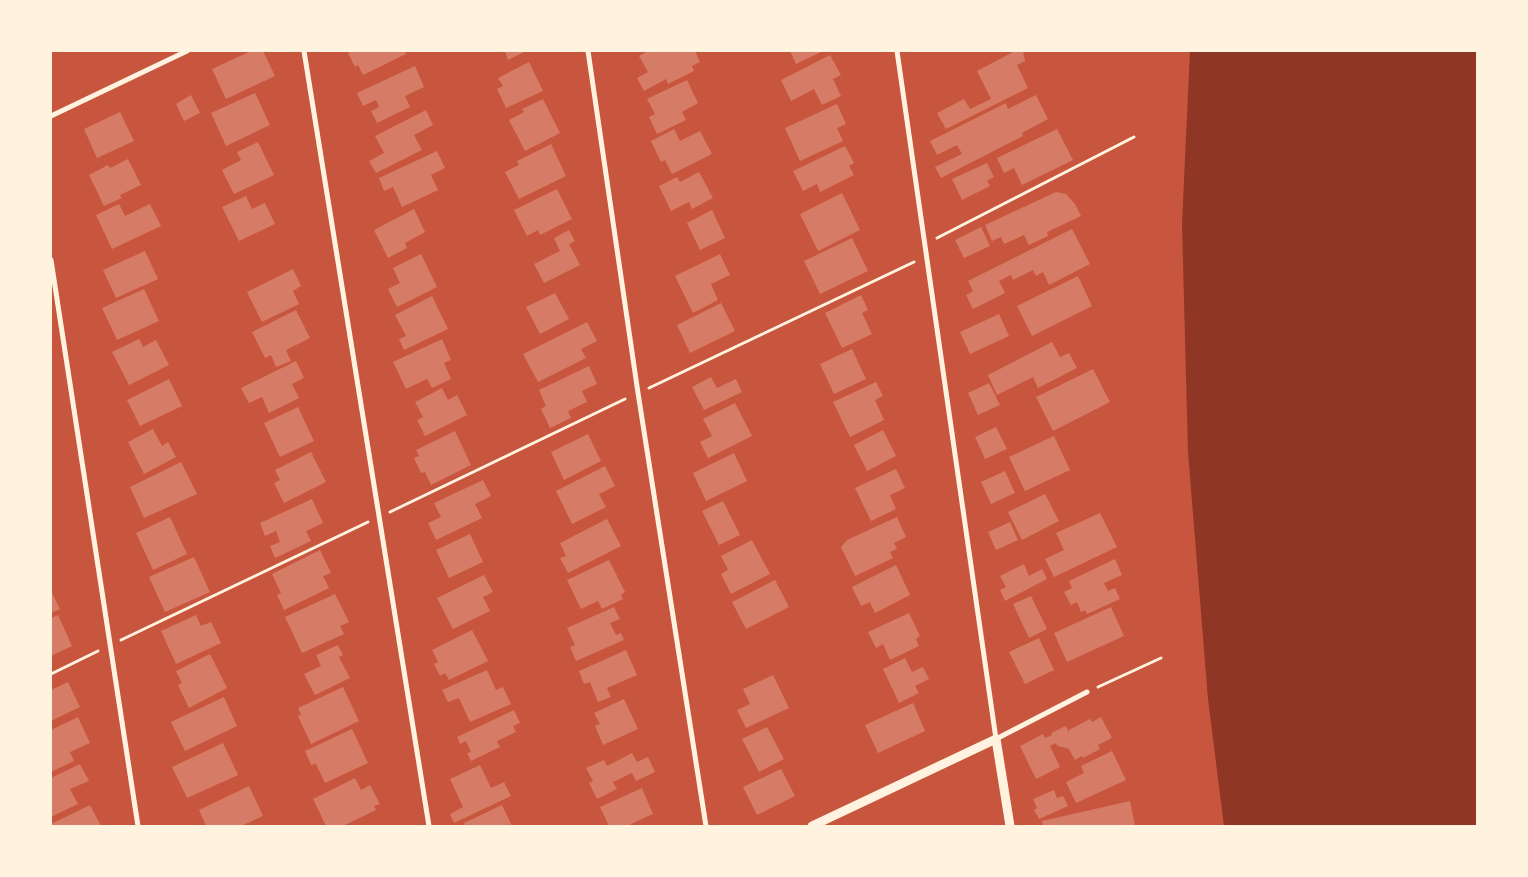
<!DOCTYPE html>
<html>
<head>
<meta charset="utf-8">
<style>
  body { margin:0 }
  #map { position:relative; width:1528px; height:877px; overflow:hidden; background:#c8553d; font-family:"Roboto Condensed",sans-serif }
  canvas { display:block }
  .frame { position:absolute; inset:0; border:52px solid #fff3e0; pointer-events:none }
</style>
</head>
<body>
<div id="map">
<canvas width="1528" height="877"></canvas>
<div class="frame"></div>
</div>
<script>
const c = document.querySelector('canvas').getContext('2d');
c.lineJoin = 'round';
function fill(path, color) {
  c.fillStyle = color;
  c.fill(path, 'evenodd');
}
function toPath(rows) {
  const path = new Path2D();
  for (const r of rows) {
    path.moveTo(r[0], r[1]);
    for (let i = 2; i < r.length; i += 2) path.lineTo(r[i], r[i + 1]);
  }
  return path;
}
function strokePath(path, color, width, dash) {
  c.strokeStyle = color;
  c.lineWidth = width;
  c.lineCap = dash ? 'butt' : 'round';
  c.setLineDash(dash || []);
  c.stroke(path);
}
const water = toPath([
  [1190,51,1477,51,1477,826,1224,826,1208,699,1188,452,1182,224]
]);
const building = toPath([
  [251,51,263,51,275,76,226,99,212,69],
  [351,51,405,51,406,54,363,75,358,65,355,67,348,53],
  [505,51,526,51,508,60],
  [648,51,695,51,700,62,692,66,694,71,668,84,666,79,644,91,637,78,648,72,639,56],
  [790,51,823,51,796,64],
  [1015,51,1023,51,1025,61,1017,65,1028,88,946,129,937,113,964,99,970,109,991,99,977,71],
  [830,55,841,75,833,79,841,96,822,105,814,89,791,101,781,80],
  [529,62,543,91,506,108,497,89,503,86,498,78],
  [415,66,424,87,405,96,410,107,377,123,371,111,379,107,376,100,363,106,357,93],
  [687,80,698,103,682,112,686,120,657,134,649,117,655,114,647,99],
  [255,93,270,125,226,146,211,113],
  [191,95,200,113,184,121,176,104],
  [1036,95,1048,119,1022,133,1023,136,941,178,935,167,962,154,957,145,937,155,930,141,1006,103,1008,109],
  [543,99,560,133,525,151,509,120,524,112,522,109],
  [837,104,846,124,837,128,843,141,800,161,785,128],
  [426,110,433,125,414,135,422,150,376,173,369,161,384,153,375,136],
  [120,112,134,141,97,158,84,129],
  [674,129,680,141,700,131,712,154,672,174,665,160,661,162,651,141],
  [1057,129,1073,160,1022,185,1014,168,1004,173,997,158],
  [258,142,274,175,234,194,222,170,241,160,237,152],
  [551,144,566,176,519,199,505,172,519,165,517,161],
  [845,146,854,163,849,166,854,175,820,192,817,184,803,191,793,171],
  [437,151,445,168,431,175,438,190,402,207,393,187,384,191,379,178],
  [128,159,141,185,120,195,122,198,104,206,89,175,108,165,110,168],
  [987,163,994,177,987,181,990,186,962,200,952,179],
  [699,172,713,198,692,209,689,202,671,211,659,186,677,177,680,182],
  [557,189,572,219,540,235,538,230,527,236,514,210],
  [1056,192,1066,194,1075,204,1081,216,1047,232,1048,236,1029,245,1024,235,1004,244,1001,237,992,241,985,225],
  [842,193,860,230,818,251,800,214],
  [246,196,252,209,265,203,275,224,239,241,222,207],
  [119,204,125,216,150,204,161,226,112,249,96,215],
  [414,209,425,232,405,243,407,248,388,258,374,230],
  [712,210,725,238,700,250,687,223],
  [981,227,990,246,964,258,955,240],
  [1072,229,1090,264,1049,285,1043,272,1036,276,1033,270,1013,280,1011,275,999,281,1005,293,973,309,966,295,973,291,968,281],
  [569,230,575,241,569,244,580,265,544,283,534,264,560,251,554,238],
  [852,238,868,271,820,294,804,261],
  [145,251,158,279,116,298,103,270],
  [421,254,437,287,397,307,388,289,400,283,393,268],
  [720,254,730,275,711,284,718,300,693,313,675,276],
  [293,269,301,286,293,291,299,304,262,322,247,292],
  [1078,276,1092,306,1032,336,1017,306],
  [144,289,159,321,117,340,102,308],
  [555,293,569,319,540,334,526,307],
  [861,295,868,310,862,313,872,334,842,348,825,313],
  [432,296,448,329,404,350,399,339,406,336,395,315],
  [721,303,735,331,690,353,677,325],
  [296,310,310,338,286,350,291,361,276,367,271,355,265,358,252,332],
  [999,314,1009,336,970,354,960,332],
  [587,322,597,341,581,349,586,358,538,382,523,354],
  [139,339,143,347,156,340,169,365,129,385,112,352],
  [442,339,451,360,444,363,451,379,432,388,427,379,406,389,393,362],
  [1052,342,1060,357,1069,353,1077,368,1038,388,1033,377,997,395,988,375],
  [852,349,866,379,834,394,820,364],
  [296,361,304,378,292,384,299,398,269,413,262,397,249,403,241,388],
  [589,366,597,384,582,391,587,402,568,411,571,418,550,428,541,409,546,406,539,390],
  [1093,369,1110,402,1053,431,1036,397],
  [711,377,717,388,736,379,742,392,704,410,692,387],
  [169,379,182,406,140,426,127,400],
  [876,382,883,396,875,400,884,420,850,437,833,402],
  [989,383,1000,405,978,415,968,393],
  [442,388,448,400,457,395,467,415,425,436,417,420,423,417,415,402],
  [735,403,752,436,708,458,700,442,712,436,703,419],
  [298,407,314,441,280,457,264,423],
  [996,427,1007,449,985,459,975,437],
  [153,429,162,446,168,442,176,457,144,474,128,442],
  [883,430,896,456,867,471,854,445],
  [455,431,471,465,431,485,425,472,421,473,414,458,419,456,416,450],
  [588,434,601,461,564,480,551,452],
  [1054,436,1070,470,1025,491,1009,457],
  [311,452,326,482,284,503,274,483,280,480,275,470],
  [734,453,747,481,706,501,693,473],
  [181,462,197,494,144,518,130,487],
  [605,466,615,486,599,494,606,507,572,524,556,491],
  [896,469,905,488,890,495,896,509,871,521,855,488],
  [1005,471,1015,493,991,504,981,482],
  [483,480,491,496,475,504,482,518,436,540,428,523,441,517,434,503],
  [1045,494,1059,521,1022,540,1008,512],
  [312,499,323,523,306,531,311,541,275,558,270,546,280,542,276,531,265,536,260,523],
  [723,501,740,535,719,545,702,511],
  [1100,513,1117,547,1054,577,1045,559,1064,550,1056,533],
  [170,517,187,554,153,570,136,533],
  [897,517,906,537,894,543,897,549,890,552,893,558,855,576,841,547,847,540],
  [607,519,621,546,568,573,560,558,566,556,560,543],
  [1010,522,1018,540,996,550,988,532],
  [470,534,483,562,449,578,436,550],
  [752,540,770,574,731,594,721,574,728,570,721,556],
  [320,550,331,573,323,576,329,588,284,610,277,595,281,593,272,574],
  [194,557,210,592,165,612,149,577],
  [1115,559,1122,575,1104,583,1108,591,1115,588,1120,599,1087,614,1085,610,1081,612,1077,602,1071,605,1064,592,1072,588,1069,581],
  [609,560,625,592,621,595,623,599,602,609,598,601,581,609,567,580],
  [1024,564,1029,576,1042,569,1047,579,1005,601,1000,590,1006,587,1000,576],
  [896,565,910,595,875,613,870,602,861,606,852,587],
  [484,575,493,592,483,597,490,611,453,629,437,598],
  [775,580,789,607,746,629,732,602],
  [51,591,60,609,51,613],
  [335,594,349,622,340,626,344,634,302,653,285,617],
  [1031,596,1047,629,1029,638,1013,604],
  [614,607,620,619,610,623,616,635,621,633,624,640,576,661,570,647,575,645,567,628],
  [1111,607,1124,636,1067,662,1054,633],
  [909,613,920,636,916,639,919,646,890,660,883,644,876,648,868,632],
  [58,615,72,646,51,656,51,618],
  [196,615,201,626,211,622,221,643,176,664,161,631],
  [472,630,488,661,449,680,445,673,440,676,434,664,438,662,432,650],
  [1039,638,1054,670,1025,684,1009,652],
  [338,645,343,655,339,657,350,678,315,695,304,674,321,666,316,655],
  [626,650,637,675,607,688,611,697,598,702,590,682,584,684,579,671],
  [210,654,227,688,189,708,178,685,182,683,176,671],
  [905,658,912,672,923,667,929,679,915,686,919,693,899,703,883,669],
  [487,670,496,690,503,687,511,704,470,722,459,698,448,702,442,690],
  [773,675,789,708,746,728,737,710,750,704,743,689],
  [68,682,80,707,51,721,51,690],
  [343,687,359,721,311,744,298,716,301,715,298,708],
  [224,697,237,726,185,751,171,722],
  [624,699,638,729,603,745,595,726,600,724,594,713],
  [913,703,925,731,878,753,865,725],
  [514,710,520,723,513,726,516,732,497,741,500,747,471,761,467,753,471,752,466,741,460,744,457,737],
  [78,717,90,743,70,752,74,761,51,772,51,730],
  [1101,717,1112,738,1098,745,1100,749,1083,758,1082,756,1075,760,1069,749,1058,746,1055,743,1050,746,1060,767,1036,779,1020,746,1043,734,1045,738,1052,735,1051,733,1066,726,1069,733,1069,730,1090,719,1092,722],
  [767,727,784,759,759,772,742,739],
  [352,729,368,763,325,783,316,764,311,765,305,751],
  [223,743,238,775,187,798,172,767],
  [1112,751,1126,780,1076,803,1066,782,1084,773,1081,766],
  [632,753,637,762,648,757,655,772,636,781,632,773,613,782,617,789,597,799,589,783,593,781,586,768,604,760,607,766],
  [80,764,89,781,70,789,78,804,51,817,51,778],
  [480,765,491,788,504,782,511,796,454,823,450,814,463,807,450,779],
  [781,769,795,796,757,815,743,787],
  [355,778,361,790,370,785,380,804,374,806,376,810,343,826,326,826,313,799],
  [249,786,263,816,241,826,206,826,199,810],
  [642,788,653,814,631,824,631,826,609,826,600,807],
  [1054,790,1057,798,1063,796,1068,806,1039,819,1034,810,1037,808,1033,799],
  [1130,801,1135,826,1043,826,1042,821],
  [90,805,101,826,51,826,51,824],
  [502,805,512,826,465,826,464,823]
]);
const path = toPath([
  [937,238,1134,137],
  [649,388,914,262],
  [390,512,625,399],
  [121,640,368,522],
  [51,674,98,651],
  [1098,687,1161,658]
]);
const minor = toPath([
  [304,51,429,826],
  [588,51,638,393,706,826],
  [897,51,996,739,1087,692],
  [51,116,187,51],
  [51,260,138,826]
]);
const tertiary = toPath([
  [812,826,996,739,1010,826]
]);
fill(water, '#8f3625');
fill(building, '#d67c66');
strokePath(path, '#fff3e0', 3);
strokePath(minor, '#fff3e0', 5);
strokePath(tertiary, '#fff3e0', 9);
</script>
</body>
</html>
